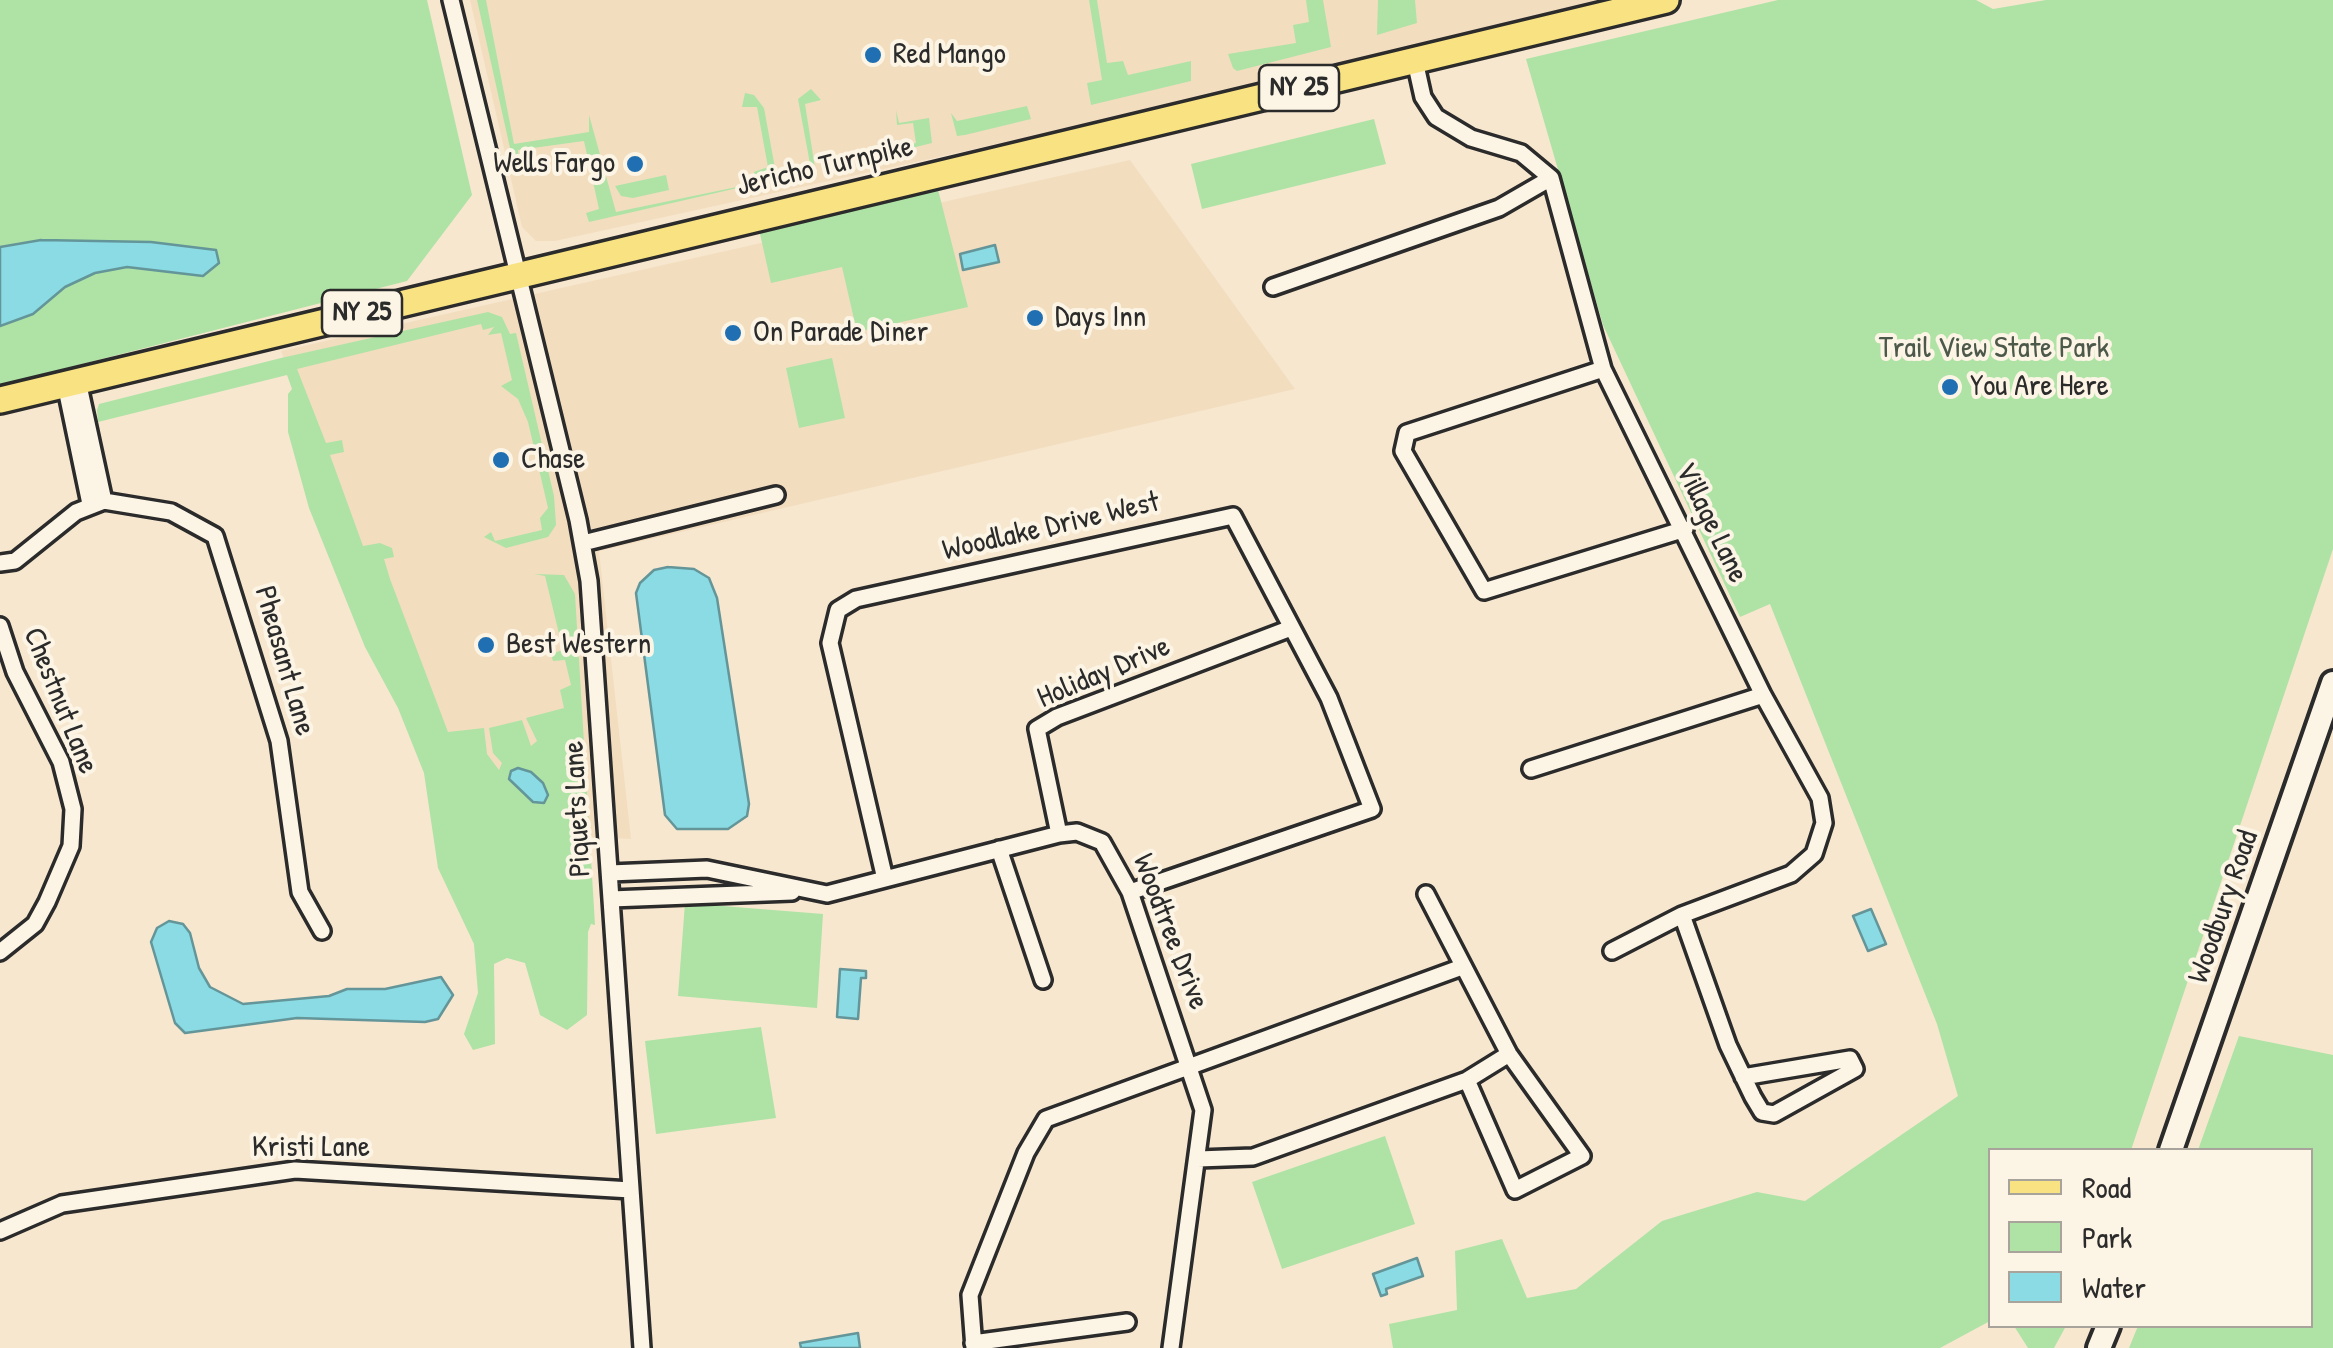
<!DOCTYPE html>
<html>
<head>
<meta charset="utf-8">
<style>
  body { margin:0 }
  #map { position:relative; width:2333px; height:1348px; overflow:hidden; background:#f7e7cf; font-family:"Patrick Hand",sans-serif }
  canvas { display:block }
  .legend { position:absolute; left:1988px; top:1148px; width:325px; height:180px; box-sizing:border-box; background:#fcf5e5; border:2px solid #a8a49b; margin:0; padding:12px 18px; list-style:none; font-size:30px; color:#2b2b2b }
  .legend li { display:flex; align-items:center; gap:20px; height:50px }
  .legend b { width:50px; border:2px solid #a8a49b }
</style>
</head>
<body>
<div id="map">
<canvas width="2333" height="1348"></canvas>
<ul class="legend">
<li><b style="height:12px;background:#f8e281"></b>Road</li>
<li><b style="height:28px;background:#aee3a5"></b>Park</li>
<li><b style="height:28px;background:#8adbe3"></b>Water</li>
</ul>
</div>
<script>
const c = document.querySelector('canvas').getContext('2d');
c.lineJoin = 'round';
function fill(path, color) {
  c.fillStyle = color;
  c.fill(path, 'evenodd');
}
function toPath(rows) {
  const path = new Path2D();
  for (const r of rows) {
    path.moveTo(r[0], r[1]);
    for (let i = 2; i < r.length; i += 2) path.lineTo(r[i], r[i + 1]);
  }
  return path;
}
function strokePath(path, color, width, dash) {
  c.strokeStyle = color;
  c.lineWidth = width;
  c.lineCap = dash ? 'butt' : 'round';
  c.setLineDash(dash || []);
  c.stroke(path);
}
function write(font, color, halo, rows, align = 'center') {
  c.font = font + ' "Patrick Hand",sans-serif';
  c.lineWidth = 8;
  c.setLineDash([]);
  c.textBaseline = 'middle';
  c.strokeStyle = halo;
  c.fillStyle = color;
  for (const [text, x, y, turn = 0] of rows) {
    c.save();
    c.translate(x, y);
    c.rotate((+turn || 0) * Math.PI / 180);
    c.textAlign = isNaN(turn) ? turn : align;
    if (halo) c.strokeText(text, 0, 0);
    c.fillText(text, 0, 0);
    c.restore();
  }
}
const built = toPath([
  [470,0,1655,0,555,241,536,241,522,227],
  [1130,160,1295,389,599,551,631,839,466,831,281,351]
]);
const green = toPath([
  [0,0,427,0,472,195,407,281,0,385],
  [477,0,486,0,514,144,589,132,589,115,616,212,756,183,754,172,768,167,757,107,742,107,745,93,754,95,764,108,777,179,589,222,586,213,599,209,584,141,518,150,519,164,514,166],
  [1089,0,1097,0,1107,63,1123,61,1128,75,1191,61,1191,81,1091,105,1087,83,1102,80],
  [1306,0,1323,0,1331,47,1237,71,1233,68,1228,54,1296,43,1293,25,1309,22],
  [1378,0,1415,0,1417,23,1377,35],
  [1778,0,1976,0,1993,9,2046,0,2333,0,2333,549,2131,1150,1990,1150,1990,1321,1940,1348,1393,1348,1389,1324,1457,1310,1455,1251,1502,1239,1527,1298,1576,1289,1662,1221,1757,1192,1805,1201,1958,1096,1937,1024,1770,604,1740,617,1603,325,1526,59],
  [811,89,821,100,805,104,815,168,811,169,798,99],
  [1027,106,1031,119,965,135,957,136,951,113,957,121],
  [896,110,899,123,929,118,932,143,871,158,870,152,916,143,913,123,897,125],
  [1374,119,1386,164,1202,209,1191,164],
  [934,174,968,307,857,332,842,267,771,283,756,216],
  [666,175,669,190,633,198,621,196,615,186],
  [488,312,502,317,510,334,516,333,554,496,556,525,548,537,506,548,484,537,491,532,495,541,542,530,540,518,548,508,528,422,518,399,501,386,512,380,501,333,488,335,494,327,483,330,481,324,297,369,326,443,342,440,344,452,330,455,363,546,380,543,392,548,394,557,384,559,390,579,448,732,484,728,487,754,499,770,502,763,493,753,489,728,522,720,531,746,537,741,526,718,564,708,560,690,571,685,565,660,553,661,551,654,563,650,545,576,534,574,564,575,575,594,595,925,591,924,588,932,587,1015,567,1030,540,1015,525,963,507,958,494,964,495,1044,473,1050,464,1034,478,993,474,944,438,868,424,773,398,708,365,647,309,508,288,432,288,394,292,389,287,375,98,422,97,410,99,404,281,358],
  [832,358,845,418,799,428,786,368],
  [685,903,823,914,817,1008,678,996],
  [761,1027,776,1118,656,1134,645,1041],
  [2239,1036,2333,1055,2333,1348,2129,1348,2138,1326,2310,1326,2310,1150,2198,1150],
  [1385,1136,1415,1224,1282,1269,1252,1182],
  [2014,1326,2066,1326,2054,1348,2028,1348]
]);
const water = toPath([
  [41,240,151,242,216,250,219,263,203,276,127,267,95,273,65,287,33,314,0,326,0,247,41,240],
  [995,245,999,262,963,270,960,254,995,245],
  [668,567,694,569,709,578,717,598,749,804,747,816,728,829,677,829,665,815,636,593,640,583,654,570,668,567],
  [518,768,531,772,543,783,548,795,544,803,533,802,509,779,511,771,518,768],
  [1871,909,1886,944,1868,951,1853,916,1871,909],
  [169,921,183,924,190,933,199,968,210,987,243,1004,329,996,347,989,385,989,441,977,453,995,438,1019,425,1022,297,1018,185,1033,175,1023,151,942,157,928,169,921],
  [840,969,866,971,866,978,861,978,858,1019,837,1017,840,969],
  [1417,1258,1423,1276,1386,1289,1387,1294,1381,1296,1373,1274,1417,1258],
  [858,1333,860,1348,801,1348,800,1343,858,1333]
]);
const street = toPath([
  [451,0,578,520,589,581,642,1348],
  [1415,61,1423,97,1436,117,1471,138,1521,153,1551,178,1603,369,1763,695,1820,798,1824,823,1814,854,1791,874,1682,915,1612,951],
  [1273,287,1499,208,1551,178],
  [1603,369,1407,433,1403,451,1484,591,1685,529],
  [78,381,104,501],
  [65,384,90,504],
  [583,543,776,495],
  [0,563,15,561,76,512,104,501,171,512,215,536,279,741,300,892,322,931],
  [0,626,15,672,61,762,73,809,71,846,47,902,35,924,0,952],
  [1531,769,1763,695],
  [1059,834,1037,729,1057,717,1291,628],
  [999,849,1043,980],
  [610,873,707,869,827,894,1059,834,1077,832,1102,842,1130,892,1203,1110,1171,1348],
  [885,879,830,643,838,610,856,599,1233,516,1329,698,1372,809,1130,892],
  [1426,894,1509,1054,1582,1156,1515,1190,1467,1080],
  [611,899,792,892],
  [1682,915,1728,1045,1753,1097,1762,1112,1774,1114,1855,1069,1850,1059,1743,1077],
  [1198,1159,1253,1157,1467,1080,1509,1054],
  [0,1231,62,1204,295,1170,631,1190],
  [973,1343,1127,1322],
  [974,1348,970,1295,1026,1153,1046,1119,1462,967]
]);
const secondary = toPath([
  [2171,1150,2333,683],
  [2099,1348,2108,1326]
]);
const primary = toPath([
  [0,400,1666,0]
]);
const markers = [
  [873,55,10,"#1f6fb2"],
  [635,164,10,"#1f6fb2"],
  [1035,318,10,"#1f6fb2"],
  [733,333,10,"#1f6fb2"],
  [1950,387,10,"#1f6fb2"],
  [501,460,10,"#1f6fb2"],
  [486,645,10,"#1f6fb2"]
];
const shields = [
  [1299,88,80],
  [362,313,80]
];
const shieldNames = [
  ["NY 25",1299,88],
  ["NY 25",362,313]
];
const poiNames = [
  ["Red Mango",893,55],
  ["Wells Fargo",615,164,"right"],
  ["Days Inn",1055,318],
  ["On Parade Diner",753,333],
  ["You Are Here",1970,387],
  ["Chase",521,460],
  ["Best Western",506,645]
];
const streetNames = [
  ["Jericho Turnpike",825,167,-13],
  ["Village Lane",1711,523,64],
  ["Woodlake Drive West",1051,527,-13],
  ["Pheasant Lane",284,661,74],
  ["Holiday Drive",1104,673,-23],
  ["Chestnut Lane",60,701,68],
  ["Piquets Lane",578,809,-93],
  ["Woodbury Road",2224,907,-71],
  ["Woodtree Drive",1170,932,69],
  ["Kristi Lane",311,1148]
];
const parkNames = [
  ["Trail View State Park",1994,349]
];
fill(built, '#f3ddbf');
fill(green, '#aee3a5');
fill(water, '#8adbe3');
strokePath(water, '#649599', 2.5);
strokePath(street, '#2b2b2b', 22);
strokePath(secondary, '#2b2b2b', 30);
strokePath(primary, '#2b2b2b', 32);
strokePath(street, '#fcf5e5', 15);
strokePath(secondary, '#fcf5e5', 22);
strokePath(primary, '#f8e281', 25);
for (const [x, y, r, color] of markers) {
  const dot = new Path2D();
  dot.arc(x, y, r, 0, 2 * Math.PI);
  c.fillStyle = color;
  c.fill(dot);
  strokePath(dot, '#fcf5e5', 4);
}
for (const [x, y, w] of shields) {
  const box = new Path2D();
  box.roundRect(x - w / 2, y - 23, w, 46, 8);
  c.fillStyle = '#fcf5e5';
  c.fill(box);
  strokePath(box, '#2b2b2b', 2.5);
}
write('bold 28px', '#2b2b2b', null, shieldNames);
write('30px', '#2b2b2b', '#fcf5e5', poiNames, 'left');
write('30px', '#2b2b2b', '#fcf5e5', streetNames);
write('30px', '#4c594a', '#fcf5e5', parkNames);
</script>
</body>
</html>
